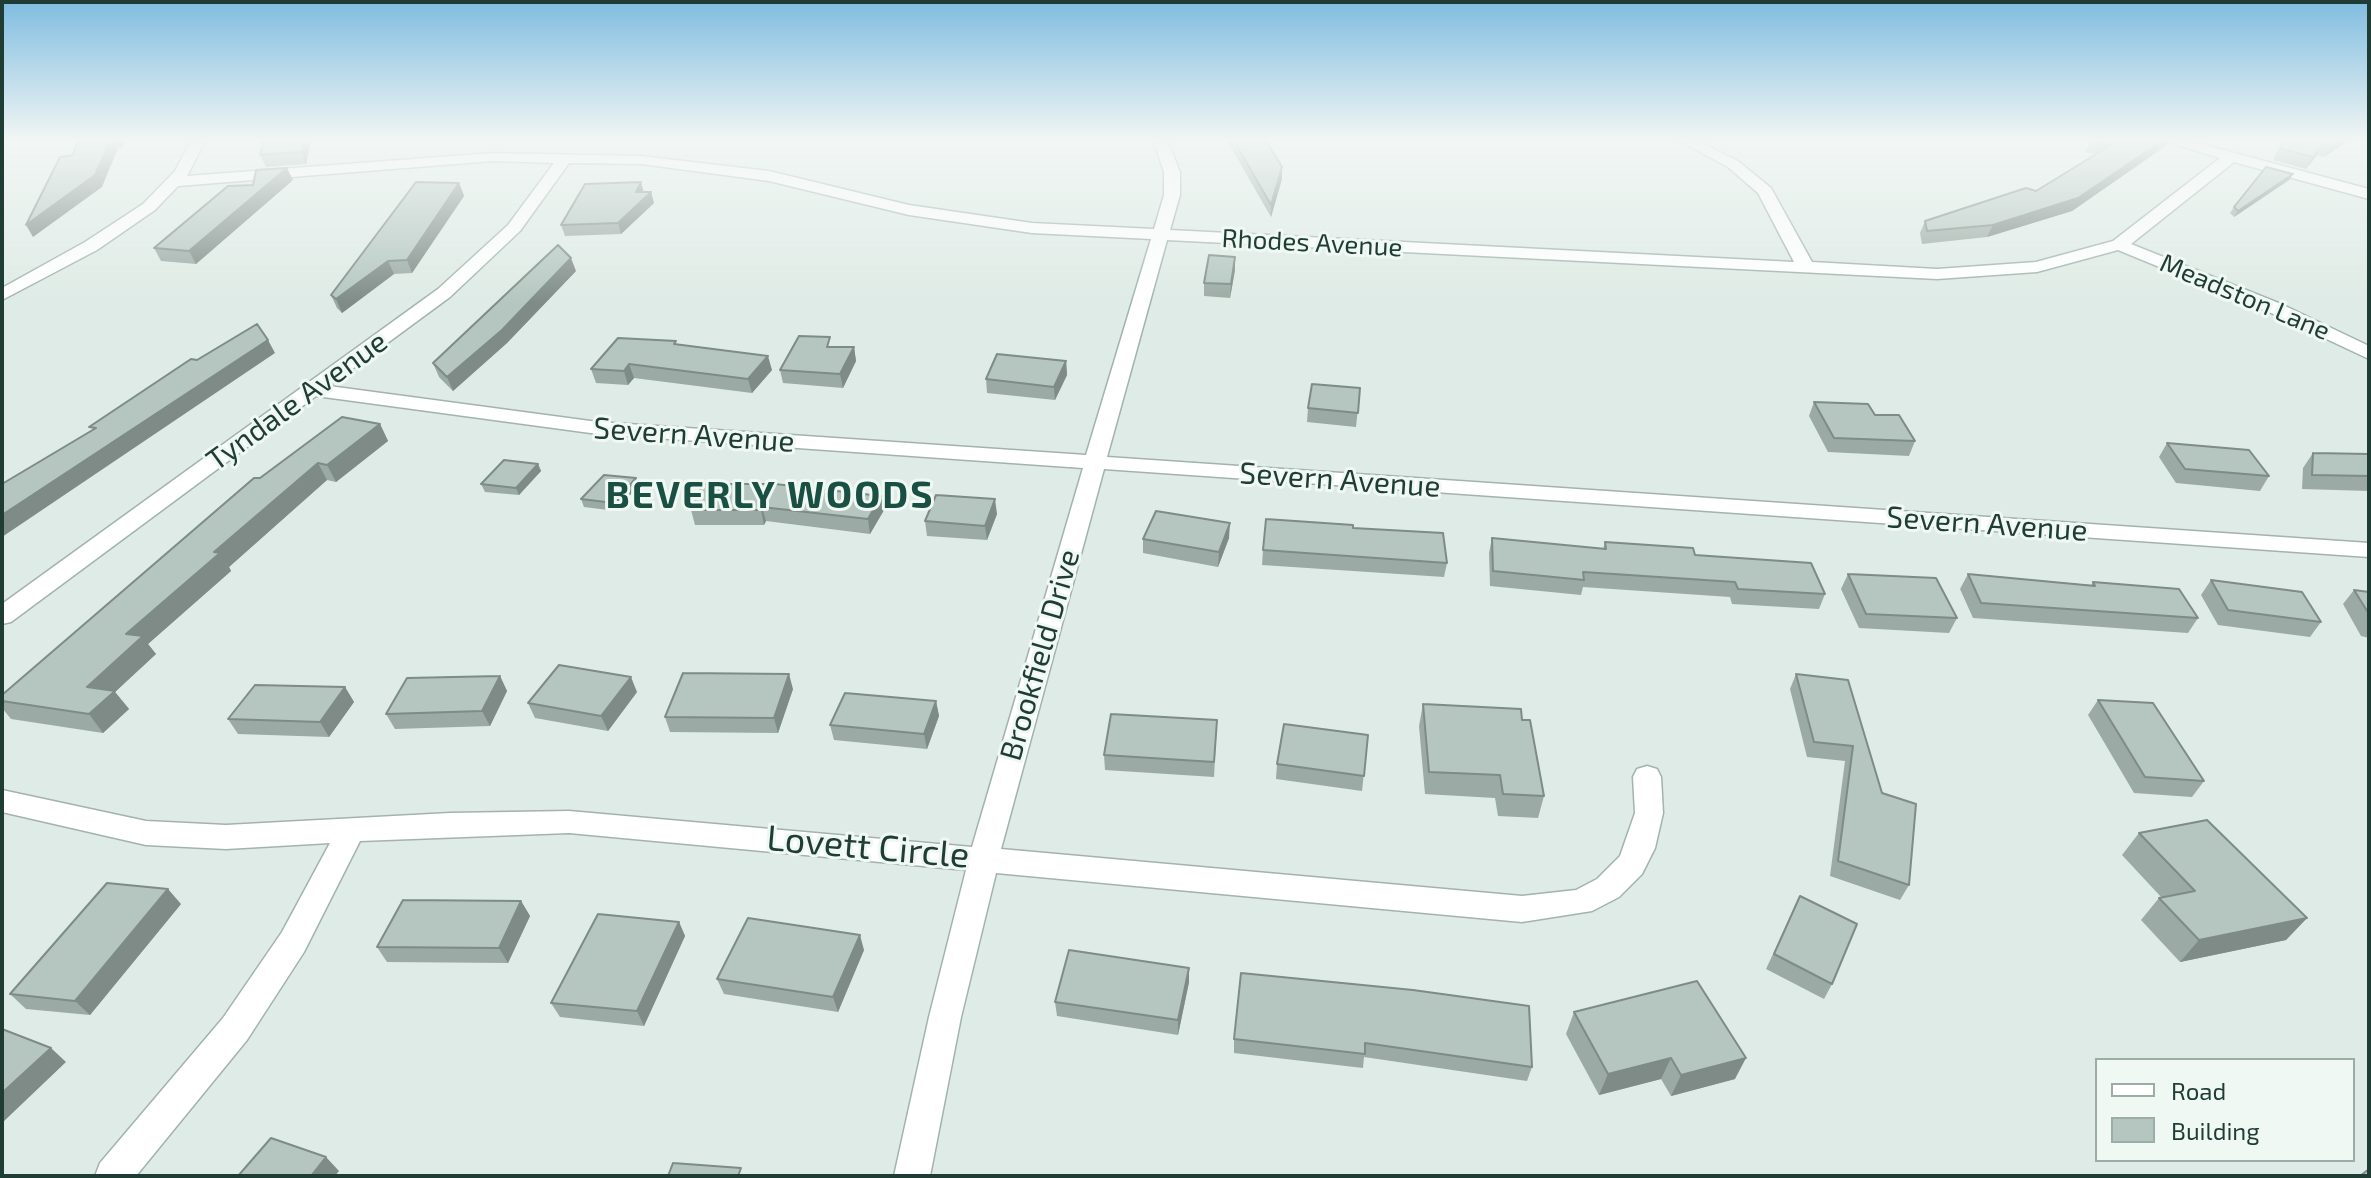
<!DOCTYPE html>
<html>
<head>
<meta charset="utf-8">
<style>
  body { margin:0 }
  #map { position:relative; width:2371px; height:1178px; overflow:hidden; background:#dfebe6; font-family:"Exo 2",sans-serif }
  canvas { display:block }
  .frame { position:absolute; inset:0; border:4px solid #1f3c35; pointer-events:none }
  .legend { position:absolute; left:2095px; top:1058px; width:260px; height:104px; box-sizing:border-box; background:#f0f8f4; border:2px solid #9cada8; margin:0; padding:10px 14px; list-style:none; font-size:24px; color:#1f3c35 }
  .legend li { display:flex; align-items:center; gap:16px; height:40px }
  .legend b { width:40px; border:2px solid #9cada8 }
</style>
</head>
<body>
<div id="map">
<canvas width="2371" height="1178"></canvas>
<div class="frame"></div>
<ul class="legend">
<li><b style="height:10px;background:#fff"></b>Road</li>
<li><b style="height:22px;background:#b4c6bf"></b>Building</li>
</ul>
</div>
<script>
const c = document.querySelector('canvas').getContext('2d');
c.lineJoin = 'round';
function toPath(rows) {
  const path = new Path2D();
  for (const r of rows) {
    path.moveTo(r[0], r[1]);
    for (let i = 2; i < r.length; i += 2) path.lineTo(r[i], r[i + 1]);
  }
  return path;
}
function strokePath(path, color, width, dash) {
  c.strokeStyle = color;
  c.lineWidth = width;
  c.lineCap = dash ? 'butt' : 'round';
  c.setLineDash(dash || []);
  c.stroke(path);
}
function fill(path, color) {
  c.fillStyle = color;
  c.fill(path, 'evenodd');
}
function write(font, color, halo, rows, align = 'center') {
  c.font = font + ' "Exo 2",sans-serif';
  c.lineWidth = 6;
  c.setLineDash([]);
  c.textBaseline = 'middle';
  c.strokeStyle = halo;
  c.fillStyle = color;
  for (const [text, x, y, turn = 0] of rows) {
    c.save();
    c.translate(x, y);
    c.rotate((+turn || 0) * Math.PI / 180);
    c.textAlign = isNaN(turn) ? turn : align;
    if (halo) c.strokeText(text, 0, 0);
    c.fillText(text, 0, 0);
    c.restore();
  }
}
const street = toPath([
  [192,139,206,139,187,176,493,153,641,156,769,171,909,205,1032,223,1154,229,1164,195,1164,172,1153,139,1167,139,1180,172,1180,195,1170,230,1794,262,1758,193,1728,167,1676,139,1694,139,1738,161,1771,188,1812,262,1937,269,2036,262,2113,241,2220,158,2158,139,2182,139,2369,189,2369,199,2234,162,2131,244,2281,304,2369,346,2369,359,2269,312,2118,250,2037,272,1937,279,1167,240,1107,457,2369,543,2369,557,1104,469,1001,849,1522,896,1576,890,1597,879,1620,856,1635,813,1633,777,1637,769,1647,766,1657,769,1661,777,1663,813,1655,848,1642,874,1619,897,1592,911,1522,922,996,873,961,1017,930,1176,894,1176,929,1017,966,870,569,833,360,841,304,952,247,1040,136,1176,95,1176,100,1163,223,1018,282,932,330,843,226,849,146,845,2,812,2,790,146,821,226,825,450,813,569,811,972,847,1083,468,598,434,316,396,11,622,2,624,2,604,438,289,508,225,554,163,493,161,178,186,155,210,97,250,2,300,2,288,85,242,143,204,175,171,192,139],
  [569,163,641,164,769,181,909,215,1032,233,1151,239,1086,455,598,422,329,386,450,297,520,231,569,163]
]);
const wall = toPath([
  [311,139,306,164,266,167,260,155],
  [1226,139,1265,139,1282,167,1282,179,1271,217],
  [2351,139,2324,157,2317,155,2306,169,2273,160,2279,148],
  [2091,140,2167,145,2072,211,1987,237,1922,244,1920,233,1925,221,2036,191,2096,154,2085,152],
  [2293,174,2289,180,2234,217,2230,213,2234,207],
  [293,180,196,264,161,261,154,248,253,185],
  [641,182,643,192,651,192,654,203,621,234,565,236,561,225],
  [459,183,464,196,412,273,394,274,342,313,337,308,331,295],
  [1235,270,1230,298,1204,296,1204,283],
  [576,271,507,343,453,391,439,377,433,363],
  [677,345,772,370,752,393,634,378,628,385,596,383,591,369],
  [832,347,854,347,856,361,843,388,783,383,780,370],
  [1066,361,1067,375,1055,400,987,393,986,379],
  [1360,388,1356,427,1307,422,1308,408],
  [1814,402,1875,415,1915,441,1909,456,1828,452,1809,416],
  [380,424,388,441,336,482,327,480,229,567,231,571,148,644,156,654,115,692,129,709,103,733,11,719,2,708,2,695,260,478],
  [2167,443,2269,476,2260,491,2176,483,2159,457],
  [2313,453,2369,454,2369,491,2302,489,2303,468],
  [538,464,541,471,519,495,485,492,481,484],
  [638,486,616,511,584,507,581,499],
  [881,496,884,510,870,534,766,521,764,525,695,525,691,510],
  [997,514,987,540,927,536,925,521],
  [1353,528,1447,563,1444,577,1262,565,1263,550],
  [1229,538,1218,567,1143,553,1143,539],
  [1492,538,1603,549,1605,542,1695,555,1825,594,1819,609,1732,604,1730,597,1583,587,1581,595,1490,586,1489,553],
  [1848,574,1957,618,1949,633,1859,628,1841,589],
  [1968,574,2091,585,2093,582,2198,618,2188,633,1973,618,1960,589],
  [2211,580,2321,622,2310,637,2218,625,2201,595],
  [2354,590,2369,592,2369,638,2361,636,2343,604],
  [1796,674,1848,680,1909,885,1900,900,1830,876,1845,761,1807,757,1790,689],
  [500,676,507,691,490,726,395,729,386,714],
  [345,687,354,702,329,737,238,734,228,719],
  [793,689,778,733,670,732,665,717],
  [637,692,608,731,535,718,528,703],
  [2098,700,2204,781,2192,797,2134,793,2088,715],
  [936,701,939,716,927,749,834,740,830,725],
  [1423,704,1522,720,1544,796,1538,818,1498,816,1495,798,1425,794,1419,726],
  [1217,720,1214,777,1105,770,1104,755],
  [1368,735,1362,791,1276,779,1277,764],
  [2139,833,2307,918,2286,940,2180,962,2141,920,2159,898,2162,898,2122,855],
  [1800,896,1832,984,1824,999,1766,969],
  [521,901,530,916,508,963,387,962,377,947],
  [181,904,90,1015,26,1009,10,994],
  [679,922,685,936,644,1026,560,1017,551,1003],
  [864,950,838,1012,724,994,717,979],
  [1189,982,1178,1035,1057,1016,1055,1002],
  [1413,990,1532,1067,1527,1081,1364,1057,1363,1068,1234,1053,1234,1039],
  [1574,1012,1735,1079,1671,1096,1661,1079,1599,1095,1566,1034]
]);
const shadedWall = toPath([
  [111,139,125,139,123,147,118,148,102,187,33,237,26,225],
  [304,139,313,139,311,139,306,164,301,152],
  [2165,139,2170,139,2167,145,2072,211,1987,237,1993,225],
  [2340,139,2351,139,2324,157,2331,145],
  [2324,143,2317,155,2306,169,2313,157],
  [1282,167,1282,179,1271,217,1271,205],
  [287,168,293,180,196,264,189,251],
  [2293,174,2289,180,2234,217,2238,211],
  [641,182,644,193,636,192],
  [459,183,464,196,412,273,407,260],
  [651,192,654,203,621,234,618,223],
  [1235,257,1235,270,1230,298,1231,284],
  [571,258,576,271,507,343,453,391,447,377],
  [388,261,394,274,342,313,336,299],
  [268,340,275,353,2,537,2,515],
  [854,347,856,361,843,388,840,374],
  [768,356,772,370,752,393,748,379],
  [1066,361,1067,375,1055,400,1054,387],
  [629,364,634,378,628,385,624,371],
  [380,424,388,441,336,482,327,465],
  [318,463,327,480,229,567,231,571,148,644,156,654,115,692,129,709,103,733,89,714,87,687,126,634,214,552],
  [538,464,541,471,519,495,516,488],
  [636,478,638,486,616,511,614,503],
  [881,496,884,510,870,534,868,519],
  [995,499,997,514,987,540,985,526],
  [762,507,766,521,764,525,761,510],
  [1230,523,1229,538,1218,567,1219,552],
  [789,674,793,689,778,733,774,718],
  [500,676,507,691,490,726,482,711],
  [631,677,637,692,608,731,601,716],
  [345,687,354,702,329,737,320,722],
  [936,701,939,716,927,749,924,734],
  [168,889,181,904,90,1015,75,1001],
  [521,901,530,916,508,963,499,948],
  [2307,918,2286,940,2180,962,2199,940],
  [679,922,685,936,644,1026,637,1011],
  [860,935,864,950,838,1012,833,997],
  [1189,968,1189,982,1178,1035,1178,1020],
  [51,1048,66,1062,2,1123,2,1093],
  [1671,1058,1661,1079,1599,1095,1608,1074],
  [1746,1058,1735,1079,1671,1096,1681,1075],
  [326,1157,339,1171,335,1176,311,1176]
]);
const building = toPath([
  [78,139,111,139,95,175,26,225,60,157,73,155,78,139],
  [264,139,304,139,301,152,260,155,264,139],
  [1233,139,1265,139,1282,167,1271,205,1233,139],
  [2092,139,2165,139,2078,198,1993,225,1927,231,1925,221,2026,188,2036,191,2111,145,2091,140,2092,139],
  [2287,139,2340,139,2331,145,2324,143,2313,157,2279,148,2287,139],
  [2266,167,2293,174,2238,211,2234,207,2266,167],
  [287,168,189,251,154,248,228,186,253,185,256,170,287,168],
  [416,182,459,183,407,260,388,261,336,299,331,295,416,182],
  [641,182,636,192,651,192,618,223,561,225,585,184,641,182],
  [558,245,571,258,502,330,447,377,433,363,558,245],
  [1209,255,1235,257,1231,284,1204,283,1209,255],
  [257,324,268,340,2,515,2,484,96,428,89,427,191,359,197,360,257,324],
  [799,336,830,337,827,347,854,347,840,374,780,370,799,336],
  [618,338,676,341,674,344,768,356,748,379,629,364,624,371,591,369,618,338],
  [997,354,1066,361,1054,387,986,379,997,354],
  [1312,384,1360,388,1358,413,1308,408,1312,384],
  [1814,402,1868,404,1875,415,1899,415,1915,441,1834,438,1814,402],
  [342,417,380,424,327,465,318,463,214,552,220,553,126,634,143,636,87,687,115,691,89,714,2,701,2,695,254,478,260,478,342,417],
  [2167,443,2249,450,2269,476,2185,469,2167,443],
  [2313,453,2369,454,2369,476,2312,475,2313,453],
  [504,460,538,464,516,488,481,484,504,460],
  [604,475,636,478,614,503,581,499,604,475],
  [703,484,775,484,881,496,868,519,762,507,761,510,691,510,703,484],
  [936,495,995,499,985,526,925,521,936,495],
  [1156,511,1230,523,1219,552,1143,539,1156,511],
  [1266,519,1353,525,1353,528,1443,533,1447,563,1263,550,1266,519],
  [1492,538,1606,549,1605,542,1693,548,1695,555,1811,563,1825,594,1738,589,1735,582,1583,572,1584,580,1493,571,1492,538],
  [1848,574,1936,578,1957,618,1866,614,1848,574],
  [1968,574,2095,586,2093,582,2179,589,2198,618,1981,603,1968,574],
  [2211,580,2302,592,2321,622,2228,610,2211,580],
  [2354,590,2369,592,2369,614,2354,590],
  [559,665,631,677,601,716,528,703,559,665],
  [683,673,789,674,774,718,665,717,683,673],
  [1796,674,1848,680,1882,793,1916,804,1909,885,1838,861,1853,746,1814,742,1796,674],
  [500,676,482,711,386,714,407,678,500,676],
  [255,685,345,687,320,722,228,719,255,685],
  [845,693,936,701,924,734,830,725,845,693],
  [2098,700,2153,703,2204,781,2145,777,2098,700],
  [1423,704,1521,709,1522,720,1530,720,1544,796,1503,794,1500,775,1429,772,1423,704],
  [1111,714,1217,720,1214,762,1104,755,1111,714],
  [1284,724,1368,735,1364,776,1277,764,1284,724],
  [2207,820,2307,918,2199,940,2159,898,2195,891,2139,833,2207,820],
  [107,883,168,889,75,1001,10,994,107,883],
  [1800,896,1857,924,1832,984,1774,954,1800,896],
  [403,900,521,901,499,948,377,947,403,900],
  [598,914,679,922,637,1011,551,1003,598,914],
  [748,918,860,935,833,997,717,979,748,918],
  [1069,950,1189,968,1178,1020,1055,1002,1069,950],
  [1241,973,1413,990,1529,1006,1532,1067,1365,1043,1365,1054,1234,1039,1241,973],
  [1697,981,1746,1058,1681,1075,1671,1058,1608,1074,1574,1012,1697,981],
  [2,1029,51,1048,2,1093,2,1029],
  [271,1138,326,1157,311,1176,238,1176,271,1138],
  [673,1163,741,1168,738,1176,668,1176,673,1163],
  [2369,1169,2369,1176,2360,1176,2369,1169]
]);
const farStreetnames = [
  ["Rhodes Avenue",1312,243,3],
  ["Meadston Lane",2245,297,23]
];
const streetNames = [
  ["Tyndale Avenue",297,401,-36],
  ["Severn Avenue",694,435,4],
  ["Severn Avenue",1340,480,4],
  ["Severn Avenue",1987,524,4],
  ["Brookfield Drive",1040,655,-74]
];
const nearStreetnames = [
  ["Lovett Circle",868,847,5]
];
const districtNames = [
  ["BEVERLY WOODS",770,495]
];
strokePath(street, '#a2b3ad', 3);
fill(street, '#fff');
fill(wall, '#9baaa4');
fill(shadedWall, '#7e8b86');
fill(building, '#b4c6bf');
strokePath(building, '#7e8b86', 2);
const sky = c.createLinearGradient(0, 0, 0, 304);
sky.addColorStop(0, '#7fbce0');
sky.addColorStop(0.46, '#f1f6f4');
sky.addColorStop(1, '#f1f6f400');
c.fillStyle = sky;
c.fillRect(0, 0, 2371, 304);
write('26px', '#1f3c35', '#f0f8f4', farStreetnames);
write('30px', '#1f3c35', '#f0f8f4', streetNames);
write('36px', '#1f3c35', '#f0f8f4', nearStreetnames);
c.letterSpacing = '2px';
write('bold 38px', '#1a4f43', '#f0f8f4', districtNames);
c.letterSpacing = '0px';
</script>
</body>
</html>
